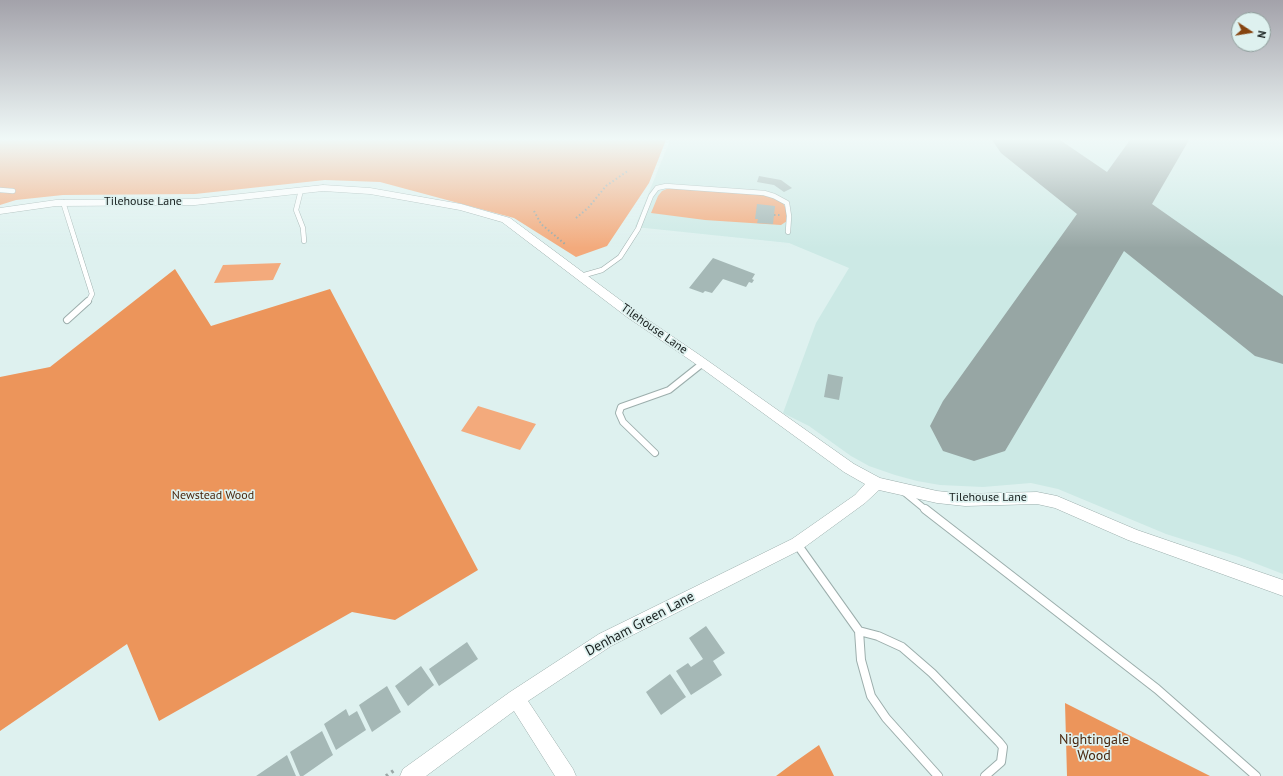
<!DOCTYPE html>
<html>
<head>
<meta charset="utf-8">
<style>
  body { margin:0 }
  #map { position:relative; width:1283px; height:776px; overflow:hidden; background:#def1ef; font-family:"PT Sans",sans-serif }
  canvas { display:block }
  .north { position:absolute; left:1231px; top:12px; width:40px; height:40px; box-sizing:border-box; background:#def1ef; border:1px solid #8f9d9b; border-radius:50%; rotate:102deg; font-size:11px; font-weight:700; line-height:16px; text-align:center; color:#181f1e }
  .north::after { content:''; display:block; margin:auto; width:14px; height:18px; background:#864410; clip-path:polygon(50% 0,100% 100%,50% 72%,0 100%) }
</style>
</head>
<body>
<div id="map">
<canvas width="1283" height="776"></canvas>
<div class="north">N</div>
</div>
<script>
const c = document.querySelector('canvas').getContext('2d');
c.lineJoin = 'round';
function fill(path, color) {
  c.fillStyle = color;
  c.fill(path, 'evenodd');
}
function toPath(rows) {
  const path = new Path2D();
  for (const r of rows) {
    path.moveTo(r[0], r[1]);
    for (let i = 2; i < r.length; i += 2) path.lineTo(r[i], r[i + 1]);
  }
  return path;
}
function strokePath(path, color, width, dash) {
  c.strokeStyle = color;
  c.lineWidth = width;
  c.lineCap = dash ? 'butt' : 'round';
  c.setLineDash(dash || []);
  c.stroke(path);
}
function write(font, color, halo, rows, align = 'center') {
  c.font = font + ' "PT Sans",sans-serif';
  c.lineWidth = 3.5;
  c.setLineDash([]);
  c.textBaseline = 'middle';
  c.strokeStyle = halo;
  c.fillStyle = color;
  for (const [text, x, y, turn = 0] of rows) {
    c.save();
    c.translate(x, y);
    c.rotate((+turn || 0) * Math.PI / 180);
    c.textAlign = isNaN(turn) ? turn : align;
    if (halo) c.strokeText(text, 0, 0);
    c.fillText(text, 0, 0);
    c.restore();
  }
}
const built = toPath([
  [670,140,1283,140,1283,574,1239,557,1166,534,1058,489,1031,483,983,487,940,485,917,481,895,475,869,466,851,456,809,426,783,413,816,323,849,268,789,243,635,227]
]);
const green = toPath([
  [0,140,666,140,649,183,607,246,576,257,514,218,380,182,325,180,195,194,63,195,16,200,0,205],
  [669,188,766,195,783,203,787,211,787,221,781,225,705,220,651,213,658,196,662,191],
  [281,263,273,280,214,283,223,265],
  [478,406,536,424,520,450,461,431]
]);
const forest = toPath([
  [175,269,211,326,330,289,478,570,395,620,352,612,159,721,127,644,0,731,0,377,50,367],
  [1065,703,1210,776,1067,776],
  [819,745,834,776,776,776,792,764]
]);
const runway = toPath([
  [992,140,1060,140,1107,172,1130,140,1189,140,1152,204,1283,296,1283,364,1255,356,1124,251,1005,451,974,461,943,451,930,426,943,401,1077,214,1001,153,992,140]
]);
const building = toPath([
  [759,176,781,180,792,188,784,192,774,185,757,182],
  [757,204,775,206,773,224,757,223,758,219,755,219],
  [713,258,755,274,752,279,754,280,752,283,749,282,746,287,723,279,712,293,705,291,703,293,689,288],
  [828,374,843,377,839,400,824,397],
  [706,626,725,653,713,661,722,675,691,695,676,671,688,663,691,667,703,659,689,638],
  [467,642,478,659,439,686,429,669],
  [421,666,434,685,408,706,395,686],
  [670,674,686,697,661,715,646,692],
  [387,686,401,712,372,732,359,705],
  [346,709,349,716,357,711,366,730,336,750,324,724],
  [322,731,333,755,303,776,300,776,290,752],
  [287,755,296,776,256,776]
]);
const pathFar1 = toPath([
  [534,211,541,224,565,244],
  [774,215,782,215],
  [576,218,588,208,606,186,629,170]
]);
const path = toPath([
  [386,776,396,769]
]);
const laneFar2 = toPath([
  [0,190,13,191],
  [301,190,296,210,303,228,304,241],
  [63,202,92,294,88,302],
  [581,276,602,270,620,257,638,229,651,196,657,188,666,186,764,193,774,196,787,203,789,216,788,232]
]);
const laneFar1 = toPath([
  [67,320,88,301],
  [655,453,623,422,619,413,621,407,669,390,703,363],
  [904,492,926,510]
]);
const lane = toPath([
  [925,509,1157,689,1256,776],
  [797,544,859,631,861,660,871,696,886,718,938,776],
  [859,631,878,636,902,647,932,673,999,742,1003,747,1001,762,985,776]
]);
const street = toPath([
  [323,185,370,188,461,204,510,218,635,311,701,356,854,464,880,478,937,491,965,494,1037,492,1057,496,1137,530,1283,580,1283,596,1128,540,1055,508,1037,504,965,506,937,503,879,490,865,503,802,549,611,646,528,701,573,769,576,776,555,776,514,711,426,776,400,776,403,769,510,692,599,634,792,539,855,495,865,484,844,472,693,362,627,317,502,222,460,210,370,194,323,191,195,205,56,206,0,214,0,208,56,200,195,199,323,185]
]);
const streetNames = [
  ["Tilehouse Lane",143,202],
  ["Tilehouse Lane",654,329,35],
  ["Tilehouse Lane",988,498]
];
const parkNames = [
  ["Newstead Wood",213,496]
];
const nearStreetnames = [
  ["Denham Green Lane",640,624,-28]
];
const nearParknames = [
  ["Nightingale",1094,740],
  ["Wood",1094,756]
];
fill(built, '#cce9e5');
fill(green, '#f3aa7c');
fill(forest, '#ec955b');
fill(runway, '#97a6a4');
fill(building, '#a5b8b6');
strokePath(laneFar2, '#9caeac', 5.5);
strokePath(laneFar1, '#9caeac', 8);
strokePath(lane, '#9caeac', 10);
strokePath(street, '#9caeac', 1);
strokePath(pathFar1, '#99a7a6', 2, [1.5, 2.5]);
strokePath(path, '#99a7a6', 3.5, [2.5, 4]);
strokePath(laneFar2, '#fff', 4.5);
strokePath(laneFar1, '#fff', 6);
strokePath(lane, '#fff', 8);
fill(street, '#fff');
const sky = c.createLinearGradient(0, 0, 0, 248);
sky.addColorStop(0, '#a3a2aa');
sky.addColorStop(0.56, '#f0f9f8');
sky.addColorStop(1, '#f0f9f800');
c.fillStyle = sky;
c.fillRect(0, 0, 1283, 248);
write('12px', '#181f1e', '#def1ef', streetNames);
write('12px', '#49270e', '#def1ef', parkNames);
write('14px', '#181f1e', '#def1ef', nearStreetnames);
write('14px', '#49270e', '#def1ef', nearParknames);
</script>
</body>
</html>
